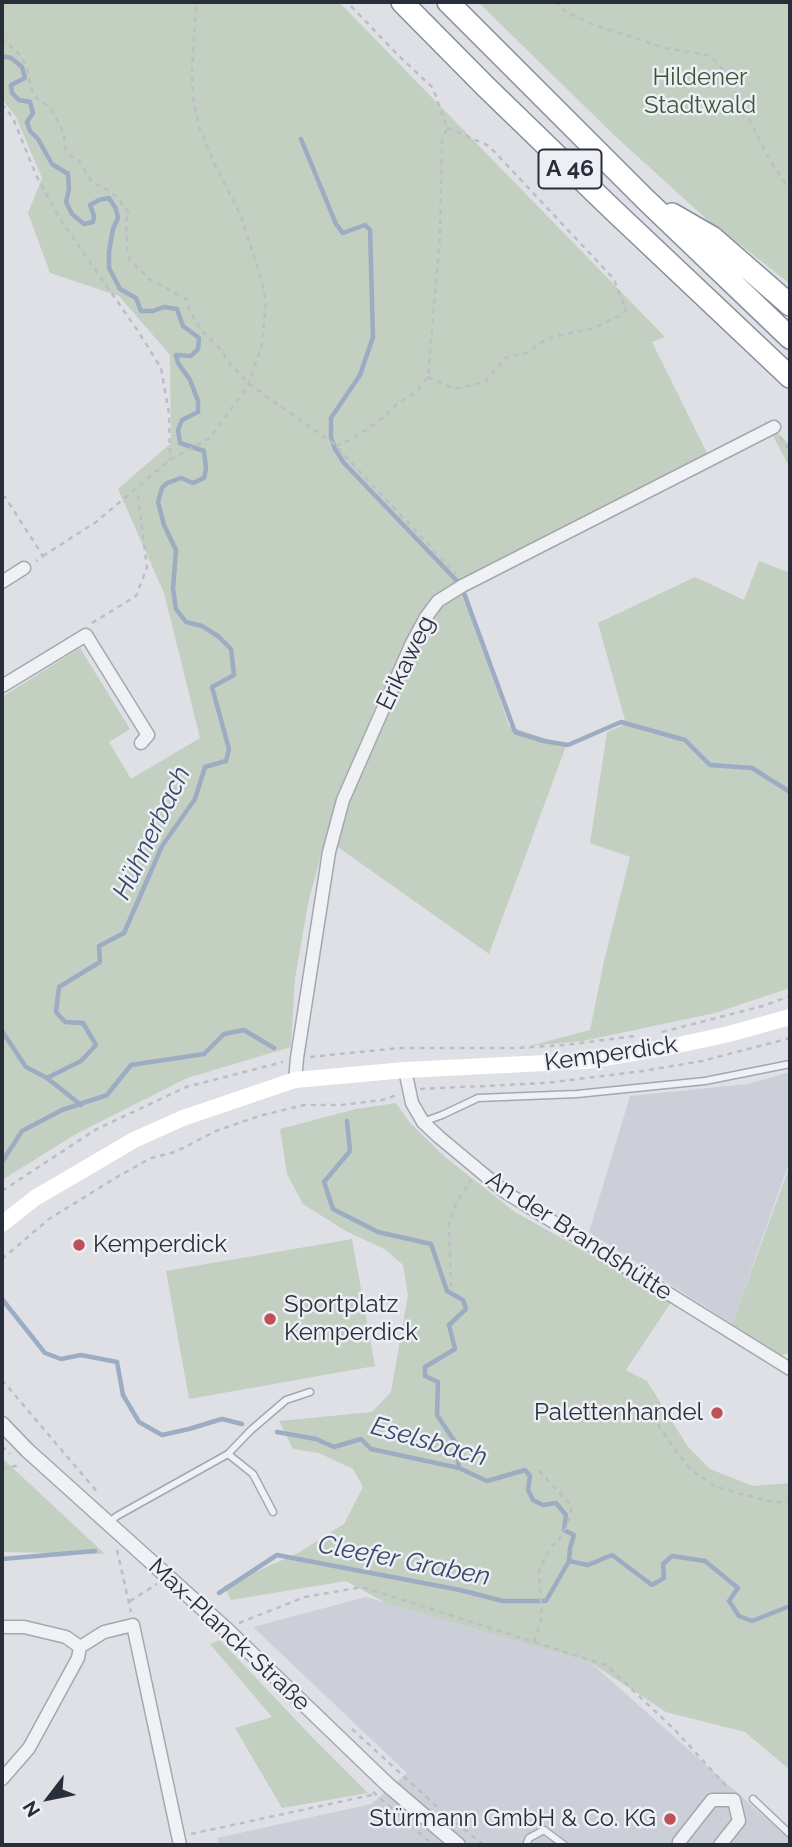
<!DOCTYPE html>
<html>
<head>
<meta charset="utf-8">
<style>
  body { margin:0 }
  #map { position:relative; width:792px; height:1847px; overflow:hidden; background:#dee0e6; font-family:Raleway,sans-serif }
  canvas { display:block }
  .frame { position:absolute; inset:0; border:4px solid #292e3b; pointer-events:none }
  .north { position:absolute; left:14px; top:1763px; width:70px; height:70px; -webkit-text-stroke:5px #edeff4; paint-order:stroke; rotate:238deg; font-size:19px; font-weight:700; line-height:28px; text-align:center; color:#292e3b }
  .north::after { content:''; display:block; margin:auto; width:24px; height:32px; background:#292e3b; clip-path:polygon(50% 0,100% 100%,50% 72%,0 100%) }
</style>
</head>
<body>
<div id="map">
<canvas width="792" height="1847"></canvas>
<div class="frame"></div>
<div class="north">N</div>
</div>
<script>
const c = document.querySelector('canvas').getContext('2d');
c.lineJoin = 'round';
function fill(path, color) {
  c.fillStyle = color;
  c.fill(path, 'evenodd');
}
function toPath(rows) {
  const path = new Path2D();
  for (const r of rows) {
    path.moveTo(r[0], r[1]);
    for (let i = 2; i < r.length; i += 2) path.lineTo(r[i], r[i + 1]);
  }
  return path;
}
function strokePath(path, color, width, dash) {
  c.strokeStyle = color;
  c.lineWidth = width;
  c.lineCap = dash ? 'butt' : 'round';
  c.setLineDash(dash || []);
  c.stroke(path);
}
function write(font, color, halo, rows, align = 'center') {
  c.font = font + ' Raleway,sans-serif';
  c.lineWidth = 5;
  c.setLineDash([]);
  c.textBaseline = 'middle';
  c.strokeStyle = halo;
  c.fillStyle = color;
  for (const [text, x, y, turn = 0] of rows) {
    c.save();
    c.translate(x, y);
    c.rotate((+turn || 0) * Math.PI / 180);
    c.textAlign = isNaN(turn) ? turn : align;
    if (halo) c.strokeText(text, 0, 0);
    c.fillText(text, 0, 0);
    c.restore();
  }
}
const built = toPath([
  [790,1072,790,1160,732,1324,589,1232,630,1096,748,1084],
  [366,1597,590,1662,777,1828,790,1840,790,1845,219,1845,217,1838,371,1804,407,1773,253,1627]
]);
const green = toPath([
  [2,2,339,2,665,337,652,342,708,455,465,577,440,593,422,610,377,702,331,819,309,899,295,978,291,1047,187,1078,76,1134,2,1180,2,697,80,648,130,729,109,742,131,779,200,738,164,593,118,489,171,443,170,355,119,296,50,273,28,213,42,178,16,117,2,99],
  [478,2,790,2,790,284,742,246,714,226,614,135],
  [764,419,790,445,790,468],
  [759,561,790,573,790,988,715,1013,583,1041,529,1046,590,1030,604,961,630,857,590,843,607,732,626,724,598,623,695,577,744,600],
  [464,590,509,726,566,746,489,954,335,845,353,788,428,619,443,602],
  [396,1103,411,1124,445,1157,515,1212,672,1301,626,1370,647,1381,688,1447,710,1469,753,1486,790,1483,790,1770,745,1732,666,1712,590,1662,386,1603,346,1581,231,1600,224,1586,298,1553,344,1524,363,1487,353,1469,319,1453,293,1449,279,1421,372,1412,391,1392,408,1295,403,1265,386,1250,344,1230,303,1204,287,1174,280,1129,356,1109],
  [790,1165,790,1353,781,1355,732,1324],
  [352,1239,375,1366,189,1399,166,1271],
  [2,1458,105,1554,2,1552],
  [220,1640,313,1738,368,1793,282,1808,235,1728,272,1717,210,1644]
]);
const stream = toPath([
  [2,56,11,58,22,67,25,78,11,85,12,93,19,100,30,102,33,113,27,122,30,131,38,139,52,164,68,174,69,189,66,202,72,214,84,224,93,222,94,216,90,205,99,200,109,198,116,209,118,218,113,229,109,252,109,268,120,289,136,298,141,311,153,311,164,307,177,309,183,326,199,338,198,349,191,356,176,355,178,363,190,380,198,401,198,412,182,420,178,430,180,443,204,451,206,469,204,478,193,483,181,478,167,483,162,488,158,502,164,525,176,550,173,589,176,609,186,622,202,626,218,636,231,649,234,675,212,687,229,749,226,761,205,767,195,799,162,846,124,933,99,946,100,962,59,987,56,1012,65,1022,83,1023,96,1045,81,1061,47,1078,81,1105],
  [301,139,336,224,343,233,365,225,370,230,373,337,360,375,331,418,331,437,335,449,344,463,457,581],
  [464,593,515,732,544,741,568,745,621,722,685,740,710,765,752,768,790,792],
  [2,1031,26,1067,47,1078],
  [347,1121,350,1151,324,1182,333,1209,378,1232,431,1244,447,1291,463,1300,466,1309,449,1325,455,1349,425,1367,425,1376,438,1382,437,1415,455,1442,459,1468],
  [2,1162,22,1131,62,1110,107,1095,131,1065,204,1054,224,1034,244,1030,274,1048],
  [2,1299,45,1353,61,1359,81,1355,117,1362,123,1395,139,1422,162,1435,189,1429,222,1419,242,1424],
  [277,1432,316,1439,334,1447,361,1439,371,1449,459,1468,487,1481,525,1470,530,1476,528,1490,533,1500,543,1505,556,1503,566,1515,564,1530,574,1535,570,1548,569,1561,588,1565,612,1555,652,1585,664,1578,663,1564,672,1556,705,1561,738,1588,729,1601,739,1616,752,1621,790,1606],
  [2,1559,95,1551],
  [219,1593,277,1555,460,1590,503,1601,546,1601,569,1561]
]);
const path = toPath([
  [555,2,566,12,594,25,665,48,707,55,717,62,726,74,771,162,790,191],
  [2,38,22,57,29,75,30,85,35,97,49,107,56,117,64,134,65,148,70,155,79,161,92,182,111,192,119,199,124,208,129,212,126,220,127,250,130,260,149,279,186,299,190,312,201,330,223,352,226,359,249,384,333,443,456,574],
  [2,104,13,118,36,175,60,219,138,331,161,368,169,414,170,460],
  [428,377,450,387,458,388,485,382,505,358,529,352,538,344,552,337,594,328,619,316,626,310,614,279,489,146,460,133,447,128],
  [780,437,790,451],
  [336,446,354,438,383,418,397,404,416,392,428,377,440,235,442,142,447,128,433,88,399,56,347,2],
  [2,497,5,497,43,556,36,561],
  [43,556,96,522,170,460,210,438,249,384,262,344,266,302,260,275,241,216,215,165,200,129,193,100,192,72,196,2],
  [92,623,136,596,147,567,137,489],
  [662,1032,763,1006,790,996],
  [310,1057,399,1048,516,1048,565,1045,635,1036],
  [420,1089,546,1083,643,1071,702,1061,790,1038],
  [2,1191,95,1130,186,1087,283,1062],
  [2,1259,49,1219,117,1177,151,1158,175,1152,216,1131,259,1116,304,1105,342,1105,382,1100,397,1095],
  [451,1287,449,1224,457,1202,471,1180],
  [2,1380,99,1494],
  [652,1416,676,1451,691,1470,716,1487,776,1503,790,1500],
  [2,1446,10,1454],
  [2,1468,21,1465],
  [117,1550,131,1612],
  [130,1601,157,1584],
  [239,1623,305,1597,362,1587,606,1665,675,1730,727,1787],
  [534,1642,542,1617,539,1571,550,1548,559,1540,568,1524,572,1506,538,1470],
  [352,1729,446,1815,484,1845],
  [373,1792,433,1845],
  [191,1834,376,1794]
]);
const service = toPath([
  [423,1122,442,1115,478,1098,577,1094,705,1081,790,1064],
  [228,1454,253,1474,273,1512],
  [108,1523,117,1516,228,1454,251,1430,286,1400,310,1392],
  [753,1799,790,1834],
  [526,1845,529,1838,544,1830,564,1845]
]);
const minor = toPath([
  [2,582,24,568],
  [2,686,86,635,148,735,141,743],
  [405,1070,412,1103,423,1122,439,1137,505,1192,790,1369],
  [295,1080,297,1058,329,852,343,800,412,643,426,617,438,601,462,586,774,427],
  [2,1627,24,1627,66,1637,80,1647],
  [2,1779,29,1748,78,1658,80,1647,104,1632,133,1625,180,1845],
  [680,1845,679,1842,712,1800,734,1800,739,1821,720,1845]
]);
const tertiary = toPath([
  [2,1424,27,1450,228,1631,388,1785,458,1845]
]);
const secondary = toPath([
  [2,1224,35,1198,134,1140,183,1118,295,1080,405,1070,586,1061,669,1047,729,1034,790,1017]
]);
const motorway = toPath([
  [402,2,486,87,612,209,790,377],
  [448,2,645,199,790,338],
  [672,214,712,237,790,305]
]);
const markers = [
  [79,1245,7,"#be5058"],
  [270,1319,7,"#be5058"],
  [717,1413,7,"#be5058"],
  [670,1819,7,"#be5058"]
];
const shields = [
  [570,169,63]
];
const shieldNames = [
  ["A 46",570,169]
];
const parkNames = [
  ["Hildener",700,78],
  ["Stadtwald",700,106]
];
const streetNames = [
  ["Erikaweg",406,663,-64],
  ["Kemperdick",611,1054,-8],
  ["An der Brandshütte",579,1236,33],
  ["Max-Planck-Straße",229,1635,43]
];
const poiNames = [
  ["Kemperdick",93,1245],
  ["Sportplatz",284,1305],
  ["Kemperdick",284,1333],
  ["Palettenhandel",703,1413,"right"],
  ["Stürmann GmbH & Co. KG",656,1819,"right"]
];
const waterNames = [
  ["Hühnerbach",152,833,-64],
  ["Eselsbach",429,1442,16],
  ["Cleefer Graben",404,1561,11]
];
fill(built, '#cccfd7');
fill(green, '#c3cfc0');
strokePath(stream, '#9cacc2', 4.5);
strokePath(service, '#a4a7af', 9);
strokePath(minor, '#a4a7af', 15);
strokePath(tertiary, '#a4a7af', 17);
strokePath(motorway, '#878d9b', 24);
strokePath(path, '#bcbec5', 2.5, [5, 5]);
strokePath(service, '#f0f1f5', 6);
strokePath(minor, '#f0f1f5', 12);
strokePath(tertiary, '#f0f1f5', 14);
strokePath(secondary, '#fff', 16);
strokePath(motorway, '#fff', 21);
for (const [x, y, r, color] of markers) {
  const dot = new Path2D();
  dot.arc(x, y, r, 0, 2 * Math.PI);
  c.fillStyle = color;
  c.fill(dot);
  strokePath(dot, '#edeff4', 2.5);
}
for (const [x, y, w] of shields) {
  const box = new Path2D();
  box.roundRect(x - w / 2, y - 19.5, w, 39, 5);
  c.fillStyle = '#edeff4';
  c.fill(box);
  strokePath(box, '#292e3b', 2);
}
write('bold 23px', '#292e3b', null, shieldNames);
write('24px', '#3b5538', '#edeff4', parkNames);
write('24px', '#292e3b', '#edeff4', streetNames);
write('24px', '#292e3b', '#edeff4', poiNames, 'left');
write('italic 26px', '#384a6a', '#edeff4', waterNames);
</script>
</body>
</html>
